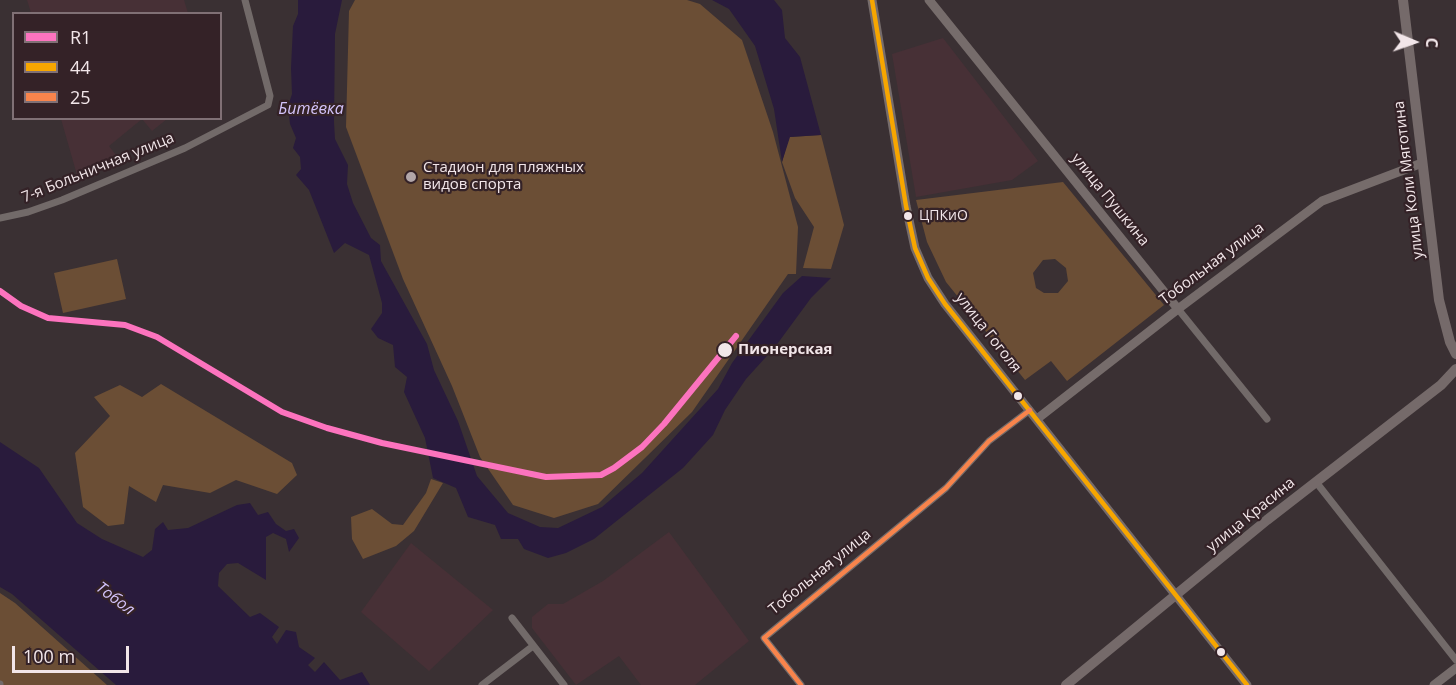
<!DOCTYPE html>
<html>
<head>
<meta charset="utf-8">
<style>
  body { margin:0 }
  #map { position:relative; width:1456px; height:685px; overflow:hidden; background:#3a3033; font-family:"Open Sans",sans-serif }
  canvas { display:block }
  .legend { position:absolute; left:12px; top:12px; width:210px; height:108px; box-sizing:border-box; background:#342227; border:2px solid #807075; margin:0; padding:8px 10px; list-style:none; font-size:18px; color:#f2e6e9 }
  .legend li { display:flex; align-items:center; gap:12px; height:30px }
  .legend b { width:30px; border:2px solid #807075 }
  .north { position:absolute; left:1384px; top:12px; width:60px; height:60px; -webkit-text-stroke:4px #342227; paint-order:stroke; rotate:92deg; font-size:16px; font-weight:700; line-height:24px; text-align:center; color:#f2e6e9 }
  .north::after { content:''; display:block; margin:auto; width:21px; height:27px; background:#f2e6e9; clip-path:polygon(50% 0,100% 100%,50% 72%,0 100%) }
  .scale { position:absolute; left:12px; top:646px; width:117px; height:27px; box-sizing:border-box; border:3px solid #f2e6e9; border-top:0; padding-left:8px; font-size:18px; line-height:21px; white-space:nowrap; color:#f2e6e9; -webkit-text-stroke:4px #342227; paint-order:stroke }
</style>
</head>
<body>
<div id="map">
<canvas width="1456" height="685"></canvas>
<ul class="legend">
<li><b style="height:8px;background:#fc73be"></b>R1</li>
<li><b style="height:8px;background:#f7a600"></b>44</li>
<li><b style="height:8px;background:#f8844c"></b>25</li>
</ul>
<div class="north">С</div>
<div class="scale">100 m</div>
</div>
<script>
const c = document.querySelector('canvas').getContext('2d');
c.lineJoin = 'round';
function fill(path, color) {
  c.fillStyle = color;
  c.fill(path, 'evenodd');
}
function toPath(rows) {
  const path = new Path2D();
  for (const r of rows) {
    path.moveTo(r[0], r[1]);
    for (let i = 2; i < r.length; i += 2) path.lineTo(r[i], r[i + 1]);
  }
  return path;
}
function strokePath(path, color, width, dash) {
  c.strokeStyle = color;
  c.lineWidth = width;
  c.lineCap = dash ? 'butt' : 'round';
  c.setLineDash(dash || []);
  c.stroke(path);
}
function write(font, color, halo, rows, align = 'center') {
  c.font = font + ' "Open Sans",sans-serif';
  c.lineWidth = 4.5;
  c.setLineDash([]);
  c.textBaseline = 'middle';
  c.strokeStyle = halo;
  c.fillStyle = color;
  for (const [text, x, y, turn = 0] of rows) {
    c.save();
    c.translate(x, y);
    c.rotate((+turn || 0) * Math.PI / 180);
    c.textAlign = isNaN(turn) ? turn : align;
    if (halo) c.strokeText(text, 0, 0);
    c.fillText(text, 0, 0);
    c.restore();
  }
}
const built = toPath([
  [27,0,184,0,188,13,31,13],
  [943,38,1038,161,1012,180,916,197,892,54],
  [61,119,61,118,167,119,152,131,142,119,109,146,122,163,77,175],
  [669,532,749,641,695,685,641,685,619,656,576,685,532,628,532,617,548,604,563,604,603,581],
  [411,543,493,610,429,671,361,612]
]);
const green = toPath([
  [355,0,687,0,700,4,742,40,773,132,798,227,796,274,788,274,692,412,598,504,554,518,513,505,480,457,452,386,403,279,346,127,349,11],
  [821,135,844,225,831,269,803,268,814,227,795,198,782,162,789,137],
  [1063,182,1164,305,1067,381,1051,361,1025,380,946,282,927,242,916,200],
  [1055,259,1066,268,1068,281,1058,293,1044,293,1036,288,1033,273,1043,260],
  [117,259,126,299,63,313,54,273],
  [161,384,292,463,297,475,277,494,236,480,210,493,163,485,156,502,129,486,124,524,108,526,83,507,75,453,110,416,94,397,120,385,142,397],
  [431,479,443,483,414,531,396,546,363,559,352,539,351,517,372,509,392,524,403,525,426,493],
  [0,593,15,603,107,685,0,685]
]);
const water = toPath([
  [298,0,342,0,335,34,334,122,335,139,348,165,347,184,353,203,371,238,380,245,381,261,427,344,434,370,458,421,477,476,508,513,540,527,558,528,602,507,642,473,718,389,732,363,783,293,802,276,831,278,811,298,775,347,746,379,725,410,713,435,683,468,594,539,566,553,548,558,524,549,518,539,501,539,495,525,468,517,456,488,433,478,425,438,404,392,407,377,395,367,393,345,378,338,371,329,382,313,382,303,369,255,345,243,334,253,309,190,296,175,301,169,300,157,293,148,296,138,290,124,288,106,292,94,291,68,293,26,298,14],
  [712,0,774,0,782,10,785,38,800,57,821,135,790,137,782,162,774,109,755,46,729,9],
  [0,442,39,468,77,523,102,539,143,557,152,550,155,529,163,522,168,530,188,528,237,505,250,503,258,515,268,512,276,524,286,531,294,529,299,538,289,552,286,539,273,533,266,537,266,580,238,563,227,564,219,573,218,586,250,617,260,613,279,627,272,637,277,644,286,630,296,632,299,647,315,658,308,665,315,672,324,662,340,680,362,672,370,685,116,685,12,594,0,587]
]);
const street = toPath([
  [0,218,28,212,62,200,185,148,268,105,270,96,245,0],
  [1178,309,1267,419],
  [1316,482,1456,660],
  [512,618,564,685],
  [0,684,0,685],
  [482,685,533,646],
  [801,685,764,638,946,488,989,441,1030,410]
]);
const secondary = toPath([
  [872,0,906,206,915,248,928,278,945,304,1247,685],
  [929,0,1178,309],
  [1037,419,1178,309,1322,201,1422,163],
  [1434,685,1456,668]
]);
const primary = toPath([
  [1403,0,1439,300,1450,342,1456,354],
  [1066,685,1267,520,1441,385,1456,369]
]);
const bus1 = toPath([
  [872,0,906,206,915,248,928,278,945,304,1247,685]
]);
const bus2 = toPath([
  [801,685,764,638,946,488,989,441,1030,410]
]);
const rail1 = toPath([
  [0,291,21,306,48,318,125,325,157,337,282,412,327,428,382,443,546,477,601,475,614,468,642,447,664,424,736,336]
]);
const markers = [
  [411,177,6,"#b2a6a9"],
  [908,216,5,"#f2e6e9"],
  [725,350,8,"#f2e6e9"],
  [1018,396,5,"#f2e6e9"],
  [1221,652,5,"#f2e6e9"]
];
const busNames = [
  ["ЦПКиО",919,216]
];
const streetNames = [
  ["7-я Больничная улица",98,168,-22],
  ["улица Коли Мяготина",1409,180,-97],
  ["улица Пушкина",1110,200,51],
  ["Тобольная улица",1212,264,-37],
  ["улица Гоголя",988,333,52],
  ["улица Красина",1251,515,-39],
  ["Тобольная улица",820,572,-39]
];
const poiNames = [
  ["Стадион для пляжных",423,168],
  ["видов спорта",423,185]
];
const stopNames = [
  ["Пионерская",738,350]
];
const waterNames = [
  ["Битёвка",311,109],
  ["Тобол",115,599,37]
];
fill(built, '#473036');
fill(green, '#6b4e35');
fill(water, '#291b3c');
strokePath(street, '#726a69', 7);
strokePath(secondary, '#766c6b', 9);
strokePath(primary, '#756a6a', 10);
strokePath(bus1, '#f7a600', 4.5);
strokePath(bus2, '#f8844c', 4.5);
strokePath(rail1, '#fc73be', 6);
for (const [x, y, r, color] of markers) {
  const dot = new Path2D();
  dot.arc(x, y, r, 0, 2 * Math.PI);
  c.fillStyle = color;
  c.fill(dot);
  strokePath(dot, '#342227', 2);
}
write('14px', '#f2e6e9', '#342227', busNames, 'left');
write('15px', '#f2e6e9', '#342227', streetNames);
write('15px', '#f2e6e9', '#342227', poiNames, 'left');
write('bold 15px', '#f2e6e9', '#342227', stopNames, 'left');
write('italic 16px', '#d3c3fa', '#342227', waterNames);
</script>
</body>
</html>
